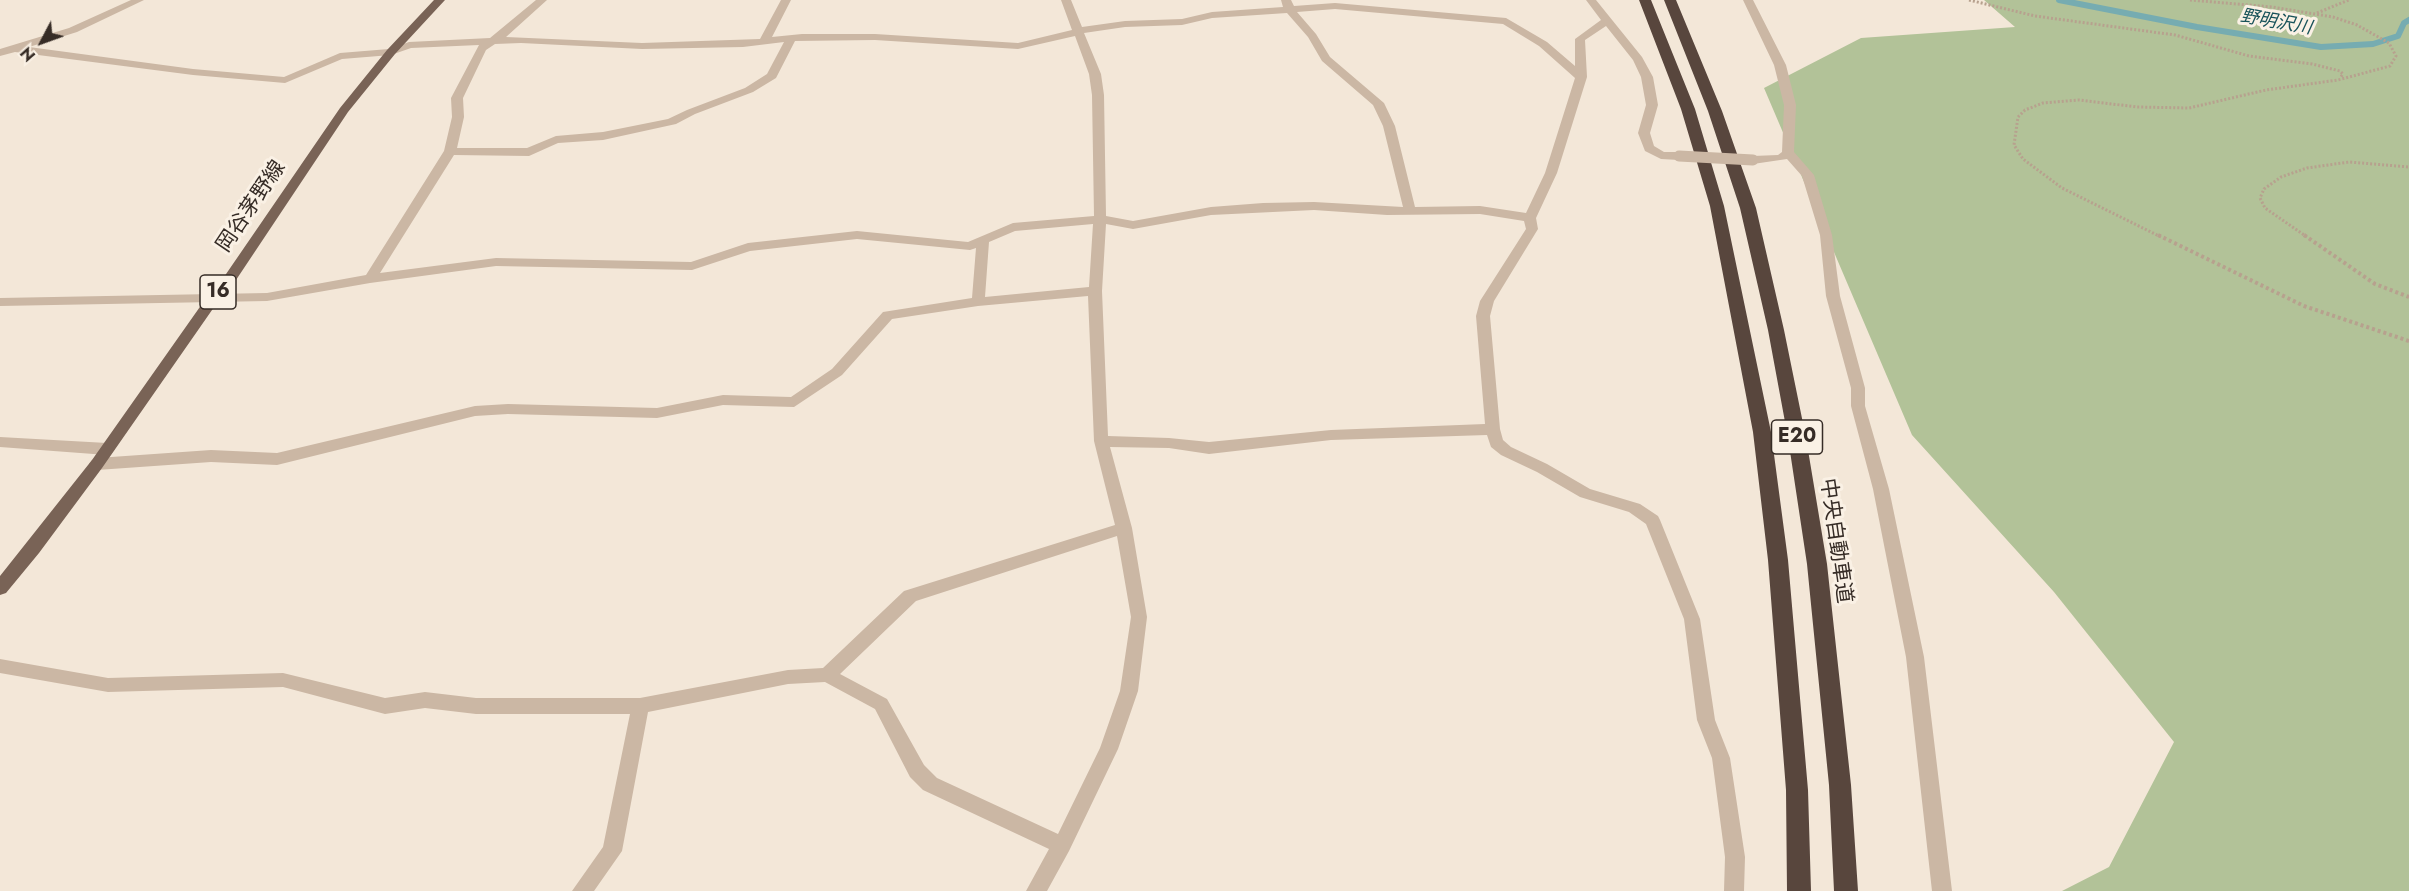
<!DOCTYPE html>
<html>
<head>
<meta charset="utf-8">
<style>
  body { margin:0 }
  #map { position:relative; width:2409px; height:891px; overflow:hidden; background:#f3e7d8; font-family:Jost,sans-serif }
  canvas { display:block }
  .north { position:absolute; left:12px; top:12px; width:60px; height:60px; -webkit-text-stroke:4px #faf1e5; paint-order:stroke; rotate:229deg; font-size:16px; font-weight:700; line-height:24px; text-align:center; color:#362c26 }
  .north::after { content:''; display:block; margin:auto; width:21px; height:27px; background:#362c26; clip-path:polygon(50% 0,100% 100%,50% 72%,0 100%) }
</style>
</head>
<body>
<div id="map">
<canvas width="2409" height="891"></canvas>
<div class="north">N</div>
</div>
<script>
const c = document.querySelector('canvas').getContext('2d');
c.lineJoin = 'round';
function fill(path, color) {
  c.fillStyle = color;
  c.fill(path, 'evenodd');
}
function toPath(rows) {
  const path = new Path2D();
  for (const r of rows) {
    path.moveTo(r[0], r[1]);
    for (let i = 2; i < r.length; i += 2) path.lineTo(r[i], r[i + 1]);
  }
  return path;
}
function strokePath(path, color, width, dash) {
  c.strokeStyle = color;
  c.lineWidth = width;
  c.lineCap = dash ? 'butt' : 'round';
  c.setLineDash(dash || []);
  c.stroke(path);
}
function write(font, color, halo, rows, align = 'center') {
  c.font = font + ' Jost,"Noto Sans JP",sans-serif';
  c.lineWidth = 6;
  c.setLineDash([]);
  c.textBaseline = 'middle';
  c.strokeStyle = halo;
  c.fillStyle = color;
  for (const [text, x, y, turn = 0] of rows) {
    c.save();
    c.translate(x, y);
    c.rotate((+turn || 0) * Math.PI / 180);
    c.textAlign = isNaN(turn) ? turn : align;
    if (halo) c.strokeText(text, 0, 0);
    c.fillText(text, 0, 0);
    c.restore();
  }
}
const green = toPath([
  [1984,0,2409,0,2409,891,2062,891,2109,867,2174,742,2054,592,1912,435,1764,88,1861,38,2015,27]
]);
const stream = toPath([
  [2059,0,2197,27,2321,47,2373,44,2398,36,2404,23,2409,20]
]);
const pathFar1 = toPath([
  [1969,0,2035,16,2175,35,2249,56,2312,64,2340,71,2343,74,2340,78],
  [2317,13,2349,0],
  [2161,237,2062,188,2023,159,2014,145,2018,117,2025,110,2043,103,2079,100,2137,107,2189,108,2266,90,2338,80,2390,66,2396,56,2389,43,2357,25,2333,17,2272,7,2190,0],
  [2307,237,2265,208,2260,198,2264,189,2281,177,2307,168,2349,162,2409,167]
]);
const path = toPath([
  [2158,235,2304,306,2409,341],
  [2304,235,2375,284,2409,297]
]);
const minor = toPath([
  [131,0,144,0,77,32,29,47,193,69,284,77,340,53,389,49,409,42,490,38,536,0,547,0,506,37,642,43,760,39,781,0,791,0,772,37,802,34,875,34,1018,43,1072,30,1061,0,1071,0,1082,27,1125,21,1182,19,1212,12,1283,7,1281,0,1291,0,1294,6,1335,3,1506,18,1547,42,1575,66,1575,39,1601,20,1586,0,1596,0,1642,57,1653,77,1658,105,1650,133,1654,146,1664,152,1679,152,1685,156,1679,160,1661,159,1645,151,1638,133,1646,105,1641,77,1633,60,1606,26,1585,40,1587,77,1557,173,1536,218,1538,229,1494,301,1490,316,1500,429,1503,440,1511,447,1547,464,1590,489,1640,504,1658,516,1660,520,1700,619,1715,720,1730,758,1745,857,1744,891,1724,891,1725,857,1712,758,1697,720,1684,619,1646,524,1629,512,1580,497,1537,472,1501,455,1491,447,1487,435,1331,440,1209,454,1169,448,1110,447,1132,528,1147,617,1138,691,1118,749,1069,851,1047,891,1026,891,1049,849,923,790,910,777,875,709,825,682,788,684,648,712,622,851,594,891,572,891,603,847,630,714,476,714,425,708,385,714,283,687,108,692,0,673,0,659,108,678,283,673,385,698,425,692,476,698,640,698,788,670,823,668,904,591,1115,525,1094,441,1088,296,978,306,892,319,842,375,794,407,723,405,657,418,508,414,475,416,277,465,211,462,97,470,92,468,89,464,92,460,97,458,211,450,277,453,475,406,508,404,657,408,723,395,791,397,832,369,883,312,972,298,976,248,970,250,857,239,750,251,692,270,496,266,370,283,267,301,0,306,0,298,267,293,366,275,444,151,452,117,451,98,479,45,411,48,391,55,342,59,285,83,193,75,15,52,0,56,0,49,69,28,131,0],
  [1335,9,1503,24,1539,46,1575,78,1545,173,1526,213,1480,206,1415,207,1395,126,1384,103,1330,57,1316,34,1297,12,1335,9],
  [1287,13,1308,37,1322,61,1373,105,1383,126,1403,207,1314,202,1263,203,1211,207,1133,221,1106,216,1104,95,1101,74,1084,33,1125,27,1182,25,1212,18,1287,13],
  [1075,36,1089,74,1092,95,1094,216,1013,223,968,242,857,231,748,243,691,262,496,258,380,273,454,155,529,156,558,143,603,140,676,124,695,114,753,92,776,78,795,41,875,40,1018,49,1075,36],
  [784,42,767,74,745,88,687,110,668,119,603,132,556,136,527,148,457,148,464,117,463,98,486,50,495,44,521,43,642,49,743,47,784,42],
  [1314,210,1387,215,1480,214,1524,221,1526,229,1480,301,1476,316,1485,424,1331,430,1209,442,1169,438,1108,436,1102,291,1106,224,1133,229,1211,215,1314,210],
  [1093,224,1089,287,985,297,989,242,1015,231,1093,224],
  [1117,536,1131,617,1120,691,1100,748,1058,834,937,778,924,765,887,699,840,674,916,601,1117,536],
  [1743,0,1753,0,1786,65,1796,105,1794,152,1814,175,1832,235,1840,296,1865,388,1865,406,1889,489,1924,657,1952,891,1932,891,1906,657,1873,489,1851,406,1851,388,1826,296,1820,235,1802,176,1787,159,1753,164,1747,160,1753,156,1778,155,1782,152,1784,105,1774,65,1743,0],
  [0,437,107,443,112,445,115,449,112,453,107,455,0,447,0,437]
]);
const primary = toPath([
  [434,0,445,0,395,54,348,112,234,283,219,300,102,468,39,553,6,593,0,595,0,576,92,460,209,294,224,277,340,108,387,50,434,0]
]);
const motorway = toPath([
  [1639,0,1651,0,1695,109,1724,206,1771,432,1788,560,1808,790,1811,891,1787,891,1786,790,1768,560,1753,432,1710,206,1681,109,1639,0],
  [1664,0,1676,0,1722,111,1756,208,1784,330,1806,438,1827,564,1851,785,1858,891,1834,891,1829,785,1807,564,1788,438,1768,330,1740,208,1708,111,1664,0]
]);
const minorBridge = toPath([
  [1679,156,1753,160]
]);
const farWaternames = [
  ["野明沢川",2276,23,10]
];
const shields = [
  [218,292,36],
  [1797,437,51]
];
const shieldNames = [
  ["16",218,292],
  ["E20",1797,437]
];
const streetNames = [
  ["岡谷茅野線",252,207,-56],
  ["中央自動車道",1835,541,82]
];
fill(green, '#b2c298');
strokePath(stream, '#76acb1', 6);
strokePath(pathFar1, '#b7a18e', 3, [2, 2]);
strokePath(path, '#b7a18e', 4, [3, 3]);
fill(minor, '#cbb7a4');
fill(primary, '#796356');
fill(motorway, '#58463d');
strokePath(minorBridge, '#cbb7a4', 11);
write('italic 18px', '#19535a', '#faf1e5', farWaternames);
for (const [x, y, w] of shields) {
  const box = new Path2D();
  box.roundRect(x - w / 2, y - 17, w, 34, 4.5);
  c.fillStyle = '#faf1e5';
  c.fill(box);
  strokePath(box, '#362c26', 1.5);
}
write('bold 20px', '#362c26', null, shieldNames);
write('21px', '#362c26', '#faf1e5', streetNames);
</script>
</body>
</html>
